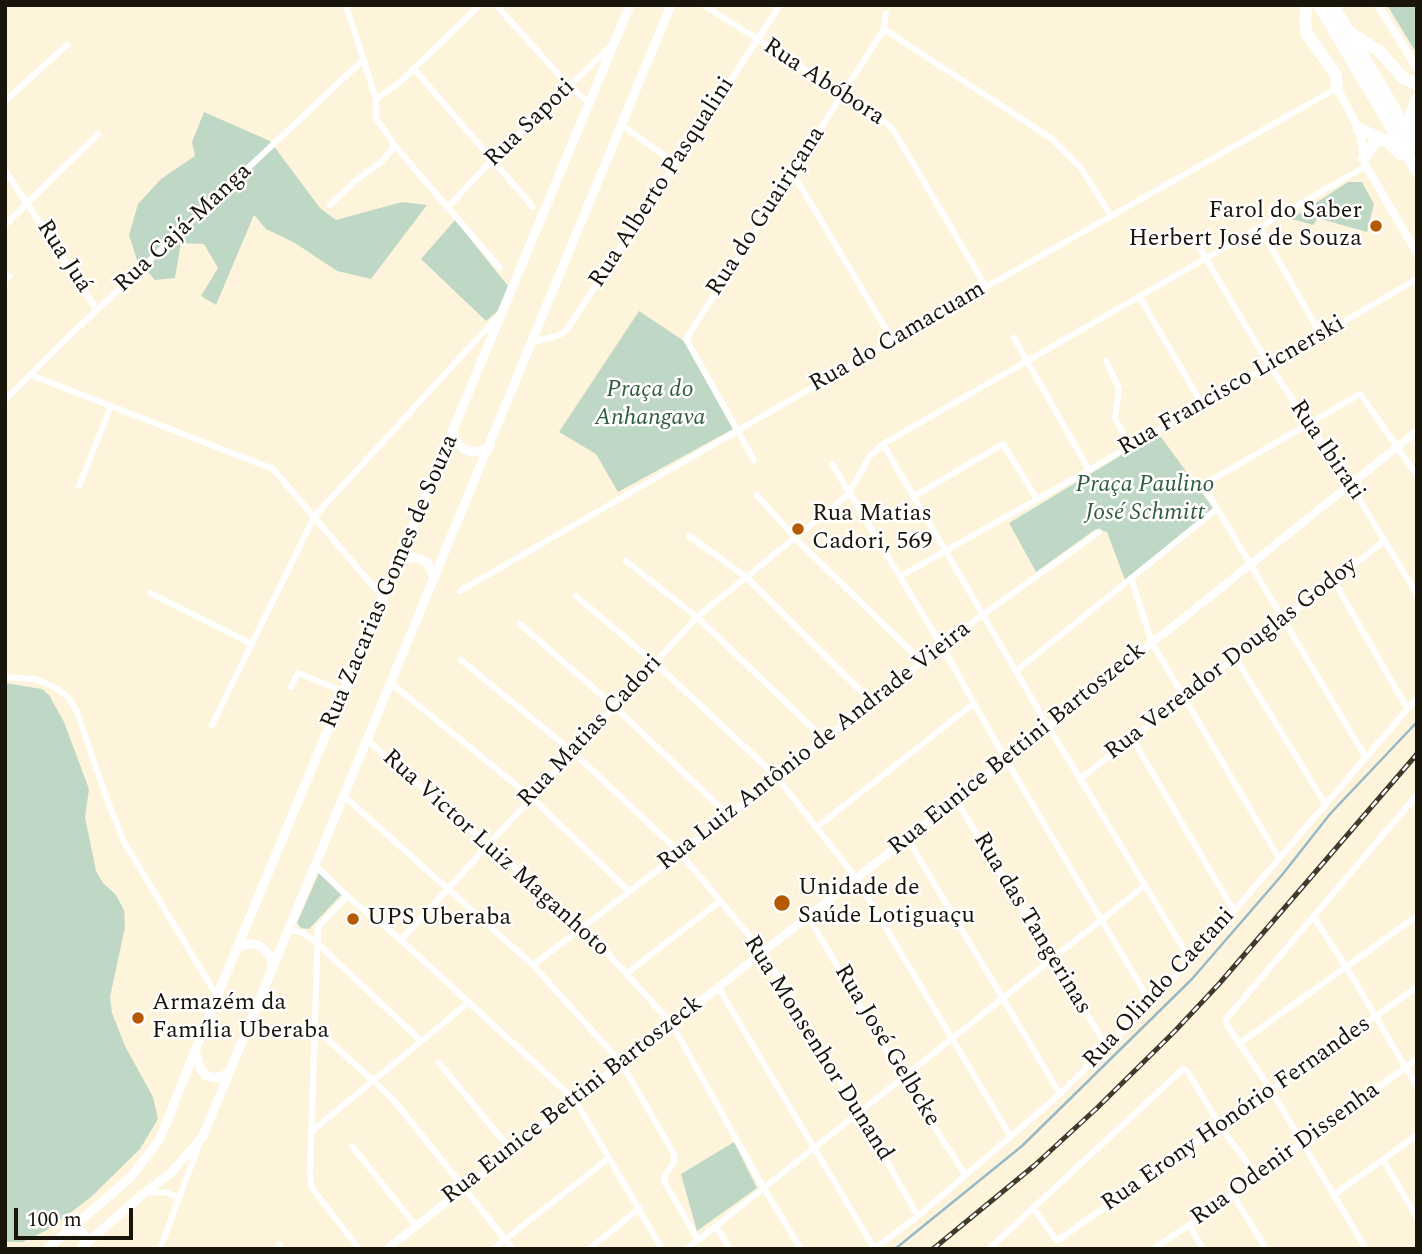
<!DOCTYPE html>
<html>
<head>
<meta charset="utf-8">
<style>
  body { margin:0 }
  #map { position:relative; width:1422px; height:1254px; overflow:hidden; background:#fef4dc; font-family:Spectral,serif }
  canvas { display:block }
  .frame { position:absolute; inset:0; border:7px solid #1a150a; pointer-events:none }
  .scale { position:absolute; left:14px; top:1208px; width:119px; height:32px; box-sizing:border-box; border:4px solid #1a150a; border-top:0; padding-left:9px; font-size:21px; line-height:24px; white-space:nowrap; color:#1a150a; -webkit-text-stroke:5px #fff; paint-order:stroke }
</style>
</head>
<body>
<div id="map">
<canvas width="1422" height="1254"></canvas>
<div class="frame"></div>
<div class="scale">100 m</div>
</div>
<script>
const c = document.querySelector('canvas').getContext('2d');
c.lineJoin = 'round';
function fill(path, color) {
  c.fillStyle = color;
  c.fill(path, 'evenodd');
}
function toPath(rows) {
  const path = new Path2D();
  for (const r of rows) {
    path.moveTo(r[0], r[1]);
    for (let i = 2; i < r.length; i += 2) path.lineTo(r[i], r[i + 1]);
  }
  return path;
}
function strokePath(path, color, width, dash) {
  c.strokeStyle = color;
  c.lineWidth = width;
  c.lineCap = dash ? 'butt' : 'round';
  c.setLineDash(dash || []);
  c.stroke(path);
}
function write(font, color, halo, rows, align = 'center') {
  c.font = font + ' Spectral,serif';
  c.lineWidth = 5;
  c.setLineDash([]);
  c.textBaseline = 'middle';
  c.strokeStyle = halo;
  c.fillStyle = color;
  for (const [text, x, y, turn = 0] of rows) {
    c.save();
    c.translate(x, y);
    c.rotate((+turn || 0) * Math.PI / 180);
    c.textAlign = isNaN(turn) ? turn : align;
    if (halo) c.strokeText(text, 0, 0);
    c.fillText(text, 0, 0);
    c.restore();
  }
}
const green = toPath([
  [1387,5,1417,5,1417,54],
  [204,112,270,141,320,208,336,220,402,202,427,205,371,279,337,271,295,243,266,229,254,215,216,305,201,296,218,268,204,244,181,243,175,278,155,280,137,260,129,235,138,204,161,179,195,156,192,142],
  [1348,182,1362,182,1374,204,1367,232,1317,218,1314,225,1291,219],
  [455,220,508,286,501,308,486,321,421,259],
  [639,311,684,341,733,429,618,492,596,454,559,432],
  [1158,433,1213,508,1125,580,1107,532,1096,529,1036,572,1009,523],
  [5,683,42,689,49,695,64,722,89,789,85,817,96,871,103,883,116,895,124,910,125,927,110,997,112,1013,125,1046,153,1097,158,1119,140,1149,90,1198,47,1230,23,1242,10,1242,5,1241],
  [319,873,342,894,309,929,301,928,297,923],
  [734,1142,757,1188,697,1231,681,1174]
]);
const stream = toPath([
  [895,1249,1022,1146,1192,979,1282,875,1330,814,1417,722]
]);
const minor = toPath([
  [346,5,376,99,376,118,395,146,500,268],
  [496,5,569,86,590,103],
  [704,5,882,119,894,131,986,287],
  [884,29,1052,139,1081,168,1111,216],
  [414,69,533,207],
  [376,99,399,83,480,5],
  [5,101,67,45],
  [622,125,676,164],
  [5,170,97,310],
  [792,172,893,341],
  [330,205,354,182,381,162,395,146],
  [447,208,492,160,610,47],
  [5,225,98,134],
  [1260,228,1321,335],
  [1193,237,1269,365,1350,484,1417,594],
  [5,281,10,276],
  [1139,296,1202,404],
  [1014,338,1089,470],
  [533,342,560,335,568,328,780,5],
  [1106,361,1119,389,1115,418,1130,446],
  [31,375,273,469,384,599],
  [5,400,67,338,364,59],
  [883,444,1048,726,1191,961],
  [754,460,686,339,884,29,886,13],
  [832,464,943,648,1006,760,1151,1003],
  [79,486,111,406],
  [757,495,794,537,923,663],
  [913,497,1003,444,1037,499],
  [689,536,746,577,872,702],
  [626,561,697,617,824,739],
  [901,576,1089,470,1417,279],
  [1131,578,1152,643,1279,858],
  [1334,581,1407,708],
  [460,591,986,287,1337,88],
  [150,593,252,644],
  [576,596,655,663,776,776,856,878,1011,1137],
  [520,624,614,706,728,815],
  [1235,657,1326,805],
  [461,660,573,752,680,853,763,952,859,1113,918,1216],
  [1016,671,1217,509],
  [5,677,35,679,58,689,69,698,77,712,108,802,124,842,217,996],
  [392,684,531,797,629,891],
  [291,687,298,673,345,692],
  [212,725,314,517,499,315],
  [1132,738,1234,911],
  [368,741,583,926,672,1024,763,1187,801,1249],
  [1365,756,1203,485,1360,394,1417,475],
  [1080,779,1384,541],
  [345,797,533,965,622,1064,674,1154,674,1162,665,1175,664,1181,698,1240],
  [956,800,1107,1047],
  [816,828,973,704],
  [907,838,1060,1094],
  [316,866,347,896,401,940,575,1100,662,1249],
  [347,896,318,927,310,1174,312,1188,359,1249],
  [808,916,903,1079,965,1174],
  [1313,916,1347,968,1417,1087],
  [288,929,303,933,317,943,421,1041],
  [401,940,697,617,849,494,869,457,883,444,1366,166],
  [533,965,680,853,982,615,1099,532],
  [626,974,720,901],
  [718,987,874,1248],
  [315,1028,392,1098,513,1249],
  [1240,1043,1417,916],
  [439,1063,512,1151],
  [312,1131,469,1002],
  [352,1146,416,1226],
  [1383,1160,1417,1217],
  [147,1193,165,1192,179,1198],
  [1232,1193,1266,1249],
  [1334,1195,1417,1135],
  [1033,1208,1057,1241,1417,987],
  [1189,1225,1203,1249],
  [716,1226,730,1249],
  [279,1245,282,1249],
  [160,1249,200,1142],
  [493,1249,609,1158],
  [589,1249,640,1208],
  [687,1249,1144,886],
  [874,1249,918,1216,1060,1094,1151,1003,1234,911,1417,698],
  [989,1249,1183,1069,1188,1072,1220,1126,1257,1176],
  [1153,1249,1189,1225,1417,1059],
  [1366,1249,1271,1090,1227,1025,1226,1019,1417,795]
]);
const tertiary = toPath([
  [1378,5,1417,68],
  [1337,88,1359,129,1366,166,1417,253],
  [387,1249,1006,760,1417,431]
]);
const secondary = toPath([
  [453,431,455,440,462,448,471,452,480,451,490,447],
  [398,565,404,560,412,557,420,559,428,563,434,579],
  [237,948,245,944,255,944,264,949,270,957,272,966],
  [196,1054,201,1070,207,1076,216,1078,225,1075,231,1069],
  [71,1230,77,1229,83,1233,85,1239,83,1246],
  [47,1249,131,1177,160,1139,217,996,630,5],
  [80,1249,143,1194,171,1173,203,1136,671,5]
]);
const motorway = toPath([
  [1307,5,1305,22,1307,34,1336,75,1337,88],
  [1319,5,1417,171],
  [1333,5,1417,147],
  [1349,32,1380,52,1403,78,1417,84],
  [1359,129,1387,141,1400,154],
  [1413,138,1411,116,1417,99],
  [1364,158,1376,140,1387,141]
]);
const rail = toPath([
  [933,1249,1035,1165,1097,1108,1174,1032,1219,984,1417,754]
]);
const markers = [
  [1376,226,7,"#b65903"],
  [798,529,7,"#b65903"],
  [782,903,9,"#b65903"],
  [353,919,7,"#b65903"],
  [138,1018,7,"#b65903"]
];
const streetNames = [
  ["Rua Abóbora",823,83,33],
  ["Rua Sapoti",531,124,-44],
  ["Rua Alberto Pasqualini",663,183,-57],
  ["Rua do Guairiçana",767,212,-57],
  ["Rua Cajá-Manga",184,229,-43],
  ["Rua Juá",63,257,57],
  ["Rua do Camacuam",898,338,-30],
  ["Rua Francisco Licnerski",1232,387,-30],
  ["Rua Ibirati",1326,451,56],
  ["Rua Zacarias Gomes de Souza",391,582,-67],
  ["Rua Vereador Douglas Godoy",1232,660,-38],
  ["Rua Matias Cadori",591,732,-47],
  ["Rua Luiz Antônio de Andrade Vieira",815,747,-38],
  ["Rua Eunice Bettini Bartoszeck",1018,750,-39],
  ["Rua Victor Luiz Maganhoto",495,854,42],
  ["Rua das Tangerinas",1031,924,59],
  ["Rua Olindo Caetani",1160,989,-47],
  ["Rua José Gelbcke",886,1046,59],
  ["Rua Monsenhor Dunand",817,1049,58],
  ["Rua Eunice Bettini Bartoszeck",573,1101,-38],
  ["Rua Erony Honório Fernandes",1237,1115,-35],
  ["Rua Odenir Dissenha",1286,1155,-36]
];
const poiNames = [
  ["Farol do Saber",1362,212,"right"],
  ["Herbert José de Souza",1362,240,"right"],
  ["Rua Matias",812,515],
  ["Cadori, 569",812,543],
  ["Unidade de",798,889],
  ["Saúde Lotiguaçu",798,917],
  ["UPS Uberaba",367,919],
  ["Armazém da",152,1004],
  ["Família Uberaba",152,1032]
];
const parkNames = [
  ["Praça do",650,391],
  ["Anhangava",650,419],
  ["Praça Paulino",1145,486],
  ["José Schmitt",1145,514]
];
fill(green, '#bfd8c5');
strokePath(stream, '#97b8c5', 2.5);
strokePath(minor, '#fff', 6);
strokePath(tertiary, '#fff', 8);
strokePath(secondary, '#fff', 9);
strokePath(motorway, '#fff', 12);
strokePath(rail, '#403a2d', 5);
strokePath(rail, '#fff', 2.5, [8]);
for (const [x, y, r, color] of markers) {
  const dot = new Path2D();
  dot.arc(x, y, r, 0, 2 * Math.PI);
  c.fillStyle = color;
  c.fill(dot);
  strokePath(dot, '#fff', 2.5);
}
write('24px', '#1a150a', '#fff', streetNames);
write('24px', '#1a150a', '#fff', poiNames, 'left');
write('italic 24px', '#325e40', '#fff', parkNames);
</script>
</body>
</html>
